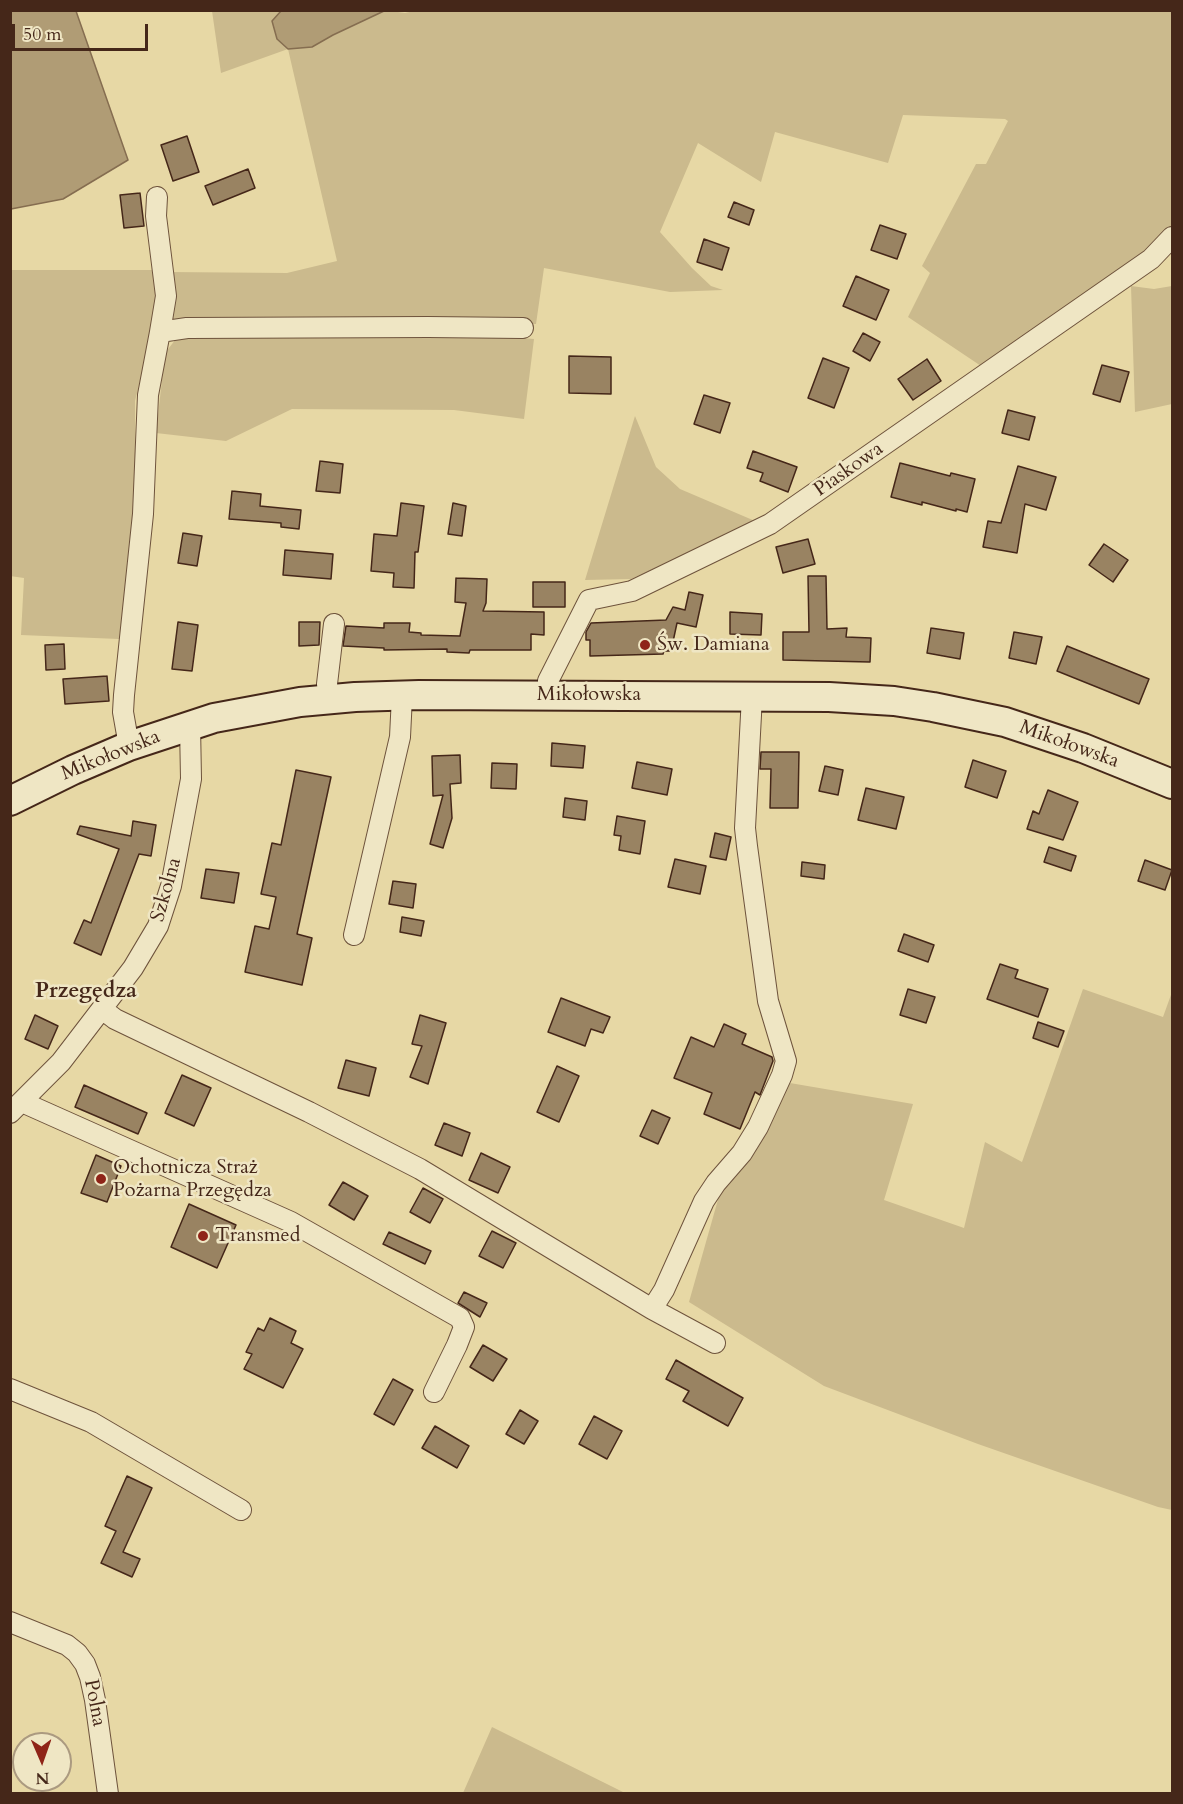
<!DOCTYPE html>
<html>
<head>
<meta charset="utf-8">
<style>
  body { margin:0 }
  #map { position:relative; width:1183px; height:1804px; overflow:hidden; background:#e7d8a5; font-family:Cardo,serif }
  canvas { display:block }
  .frame { position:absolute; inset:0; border:12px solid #452719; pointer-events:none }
  .north { position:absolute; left:12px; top:1732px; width:60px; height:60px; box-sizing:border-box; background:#efe6c4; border:2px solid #ab9a80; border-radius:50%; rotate:178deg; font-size:16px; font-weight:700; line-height:24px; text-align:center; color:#452719 }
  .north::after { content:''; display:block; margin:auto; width:21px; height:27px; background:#8f2418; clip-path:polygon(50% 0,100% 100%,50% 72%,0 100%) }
  .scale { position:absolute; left:12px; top:24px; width:136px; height:27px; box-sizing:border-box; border:3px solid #452719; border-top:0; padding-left:8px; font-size:18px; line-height:21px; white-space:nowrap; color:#452719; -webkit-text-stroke:4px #efe6c4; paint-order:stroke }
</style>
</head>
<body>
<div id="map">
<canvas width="1183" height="1804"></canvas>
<div class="frame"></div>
<div class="north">N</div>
<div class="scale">50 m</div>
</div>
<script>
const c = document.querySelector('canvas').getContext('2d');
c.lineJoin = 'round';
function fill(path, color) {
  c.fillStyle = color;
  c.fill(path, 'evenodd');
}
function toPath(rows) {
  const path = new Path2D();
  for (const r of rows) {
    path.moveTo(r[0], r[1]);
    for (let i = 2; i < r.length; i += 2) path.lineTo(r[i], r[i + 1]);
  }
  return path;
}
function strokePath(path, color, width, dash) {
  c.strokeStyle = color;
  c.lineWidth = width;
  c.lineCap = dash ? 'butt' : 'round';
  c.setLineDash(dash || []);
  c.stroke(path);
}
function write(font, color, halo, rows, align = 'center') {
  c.font = font + ' Cardo,serif';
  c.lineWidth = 5;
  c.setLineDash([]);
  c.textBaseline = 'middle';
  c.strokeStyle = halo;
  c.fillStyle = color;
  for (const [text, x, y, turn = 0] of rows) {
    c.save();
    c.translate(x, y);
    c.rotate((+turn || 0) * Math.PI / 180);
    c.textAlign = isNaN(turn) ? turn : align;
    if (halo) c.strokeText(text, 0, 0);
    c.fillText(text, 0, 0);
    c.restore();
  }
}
const green = toPath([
  [384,10,405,13,418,10,1172,11,1172,227,1143,256,987,370,908,317,930,273,922,266,976,164,986,164,1008,121,1005,119,903,115,888,163,775,132,761,182,698,143,660,232,692,268,711,286,723,290,670,292,544,268,536,324,420,322,173,324,169,315,168,272,287,273,337,261,288,49,221,73,212,11,281,11,273,22,277,39,312,47,333,35],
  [10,270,164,270,156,317,135,401,135,516,119,639,21,635,24,578,10,576],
  [1131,286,1154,289,1172,286,1172,404,1135,412],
  [179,335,487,335,534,339,524,419,454,410,292,409,226,441,156,433,165,353],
  [635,416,656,467,680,489,755,521,736,532,631,579,585,580],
  [1083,989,1163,1017,1172,992,1172,1510,1158,1507,978,1444,824,1386,689,1302,721,1189,784,1082,913,1104,884,1200,964,1228,985,1142,1022,1162],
  [492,1727,625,1793,463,1793]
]);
const water = toPath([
  [11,10,76,11,128,160,63,199,11,209,11,10],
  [281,11,281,10,384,11,333,35,312,47,288,49,277,39,272,21,281,11]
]);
const building = toPath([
  [187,136,199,172,173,181,161,145,187,136],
  [248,169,255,188,213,205,205,186,248,169],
  [140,193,144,226,124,228,120,195,140,193],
  [734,202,754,210,749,225,728,217,734,202],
  [880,225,906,234,897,259,871,250,880,225],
  [704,239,729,248,722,270,697,262,704,239],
  [856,276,889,290,876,320,843,306,856,276],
  [863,333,880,342,870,361,853,351,863,333],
  [569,356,611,357,611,394,569,393,569,356],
  [823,358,849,368,834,408,808,398,823,358],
  [927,359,941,381,913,400,898,379,927,359],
  [1102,365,1129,372,1120,402,1093,394,1102,365],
  [704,395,730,403,720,433,694,424,704,395],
  [1008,410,1035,417,1029,440,1002,433,1008,410],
  [753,451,797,467,788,492,760,481,763,473,747,468,753,451],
  [320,461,343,464,340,493,316,491,320,461],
  [900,463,950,476,951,473,975,479,967,512,956,509,956,511,922,502,922,505,891,497,900,463],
  [1018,466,1056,477,1046,510,1025,504,1017,553,983,547,988,521,1001,523,1018,466],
  [232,491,261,494,260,506,301,510,299,529,281,527,281,523,229,519,232,491],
  [401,503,424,506,418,552,415,552,414,588,393,587,394,573,371,571,374,534,397,536,401,503],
  [453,503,466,506,462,536,448,534,453,503],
  [183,533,202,536,197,566,178,563,183,533],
  [808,539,815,564,783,573,776,547,808,539],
  [1104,544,1128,560,1113,582,1089,565,1104,544],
  [285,550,333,554,331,579,283,575,285,550],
  [808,576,826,576,827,629,847,628,846,637,871,638,870,662,783,660,783,632,809,632,808,576],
  [456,578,487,579,486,603,483,611,544,612,544,635,531,634,531,650,470,650,469,653,447,652,447,649,384,650,384,648,343,646,346,626,384,628,384,623,410,623,409,632,421,633,421,635,460,636,466,603,455,602,456,578],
  [533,582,565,582,565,607,533,607,533,582],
  [689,592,703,595,696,627,677,623,671,651,664,651,663,654,590,656,590,640,586,640,586,632,591,623,666,620,673,607,685,610,689,592],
  [730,612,762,614,761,635,730,634,730,612],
  [178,622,198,625,192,671,172,669,178,622],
  [299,622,320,622,319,645,299,646,299,622],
  [931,628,964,633,960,659,927,653,931,628],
  [1014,632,1042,637,1036,664,1009,658,1014,632],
  [64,644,65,669,46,670,45,645,64,644],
  [1067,646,1149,679,1139,704,1057,671,1067,646],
  [107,676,109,701,65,704,63,679,107,676],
  [552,743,585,746,583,768,551,766,552,743],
  [761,752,799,752,798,808,770,808,771,769,760,769,761,752],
  [460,755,461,783,450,784,452,818,443,848,430,844,443,795,433,796,432,756,460,755],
  [973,760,1006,771,997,798,965,787,973,760],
  [637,762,672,769,667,795,632,788,637,762],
  [492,763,517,764,516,789,491,788,492,763],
  [825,766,843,770,838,795,819,791,825,766],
  [296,770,331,777,297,934,312,938,302,985,245,972,255,926,269,929,276,897,261,894,272,843,281,845,296,770],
  [866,788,904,797,896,829,858,820,866,788],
  [1048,790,1078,802,1063,840,1027,829,1033,811,1039,814,1048,790],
  [565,798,587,801,585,820,563,817,565,798],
  [617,816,645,821,640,854,619,850,621,836,614,835,617,816],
  [133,821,156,825,151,856,139,854,101,955,74,943,84,920,91,923,119,849,77,834,80,826,131,836,133,821],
  [715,833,731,837,726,860,710,857,715,833],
  [1049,847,1076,856,1071,871,1044,862,1049,847],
  [675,859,706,866,700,894,668,887,675,859],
  [1145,860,1172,870,1165,890,1138,881,1145,860],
  [802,862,825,865,824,879,801,876,802,862],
  [206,869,239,873,234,903,201,898,206,869],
  [393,881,416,884,413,908,389,904,393,881],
  [402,917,424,921,421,936,400,932,402,917],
  [904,934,934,945,928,962,898,951,904,934],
  [1000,964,1018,970,1015,978,1048,989,1038,1017,987,999,1000,964],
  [908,989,935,997,926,1023,900,1015,908,989],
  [561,998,610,1017,603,1033,591,1029,585,1046,548,1032,561,998],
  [35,1015,58,1026,48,1049,25,1039,35,1015],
  [420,1015,446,1023,428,1084,410,1077,422,1046,412,1044,420,1015],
  [1038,1022,1064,1031,1058,1047,1033,1038,1038,1022],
  [724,1024,746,1034,742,1044,772,1057,773,1061,760,1095,755,1092,740,1129,704,1114,712,1093,674,1078,691,1037,714,1047,724,1024],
  [346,1060,376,1068,369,1096,338,1088,346,1060],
  [557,1066,579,1076,559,1122,537,1112,557,1066],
  [182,1075,211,1088,194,1126,165,1113,182,1075],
  [84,1085,147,1113,138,1134,75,1107,84,1085],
  [652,1110,670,1118,658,1144,640,1136,652,1110],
  [444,1123,470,1133,462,1156,435,1145,444,1123],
  [481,1153,510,1167,498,1193,469,1180,481,1153],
  [96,1155,121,1166,107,1202,81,1193,96,1155],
  [343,1182,368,1196,354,1220,329,1205,343,1182],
  [423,1188,443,1199,430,1223,410,1212,423,1188],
  [189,1204,236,1225,217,1268,171,1247,189,1204],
  [492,1231,516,1243,503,1268,479,1256,492,1231],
  [389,1232,431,1251,425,1264,383,1244,389,1232],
  [464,1292,487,1303,480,1317,458,1303,464,1292],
  [270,1318,296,1331,291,1343,303,1349,283,1388,244,1369,252,1354,246,1352,258,1328,264,1331,270,1318],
  [483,1345,507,1359,493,1381,470,1367,483,1345],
  [676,1360,743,1398,728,1426,683,1401,689,1391,666,1379,676,1360],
  [393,1379,413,1390,394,1425,374,1414,393,1379],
  [520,1410,538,1421,524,1444,506,1434,520,1410],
  [594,1416,622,1431,607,1459,579,1444,594,1416],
  [435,1426,469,1446,457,1468,422,1448,435,1426],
  [127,1476,152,1488,123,1552,140,1559,132,1577,101,1563,116,1531,105,1526,127,1476]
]);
const minor = toPath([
  [157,197,156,216,166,296,160,332],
  [548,695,548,681,589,600,632,591,770,524,1151,259,1172,237],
  [329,699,327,684,334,624],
  [129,746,123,712,124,695,143,514,148,395,160,332,187,328,428,327,523,328],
  [354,935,400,737,402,696],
  [102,1009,115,1019,309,1112,420,1169,652,1309,664,1290,704,1201,716,1183,742,1153,758,1127,782,1075,786,1061,768,1001,747,846,745,828,752,696],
  [22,1102,291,1222,460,1318,464,1327,457,1345,434,1392],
  [10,1113,61,1062,133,968,158,926,171,886,191,779,190,725],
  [652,1309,715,1343],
  [10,1389,91,1422,241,1510],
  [10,1622,67,1645,77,1653,85,1664,90,1677,95,1700,108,1794]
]);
const secondary = toPath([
  [10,801,73,770,129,746,214,718,300,702,355,697,419,695,829,697,894,701,933,707,1005,722,1083,748,1172,784]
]);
const markers = [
  [645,645,6,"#8f2418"],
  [101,1179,6,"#8f2418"],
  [203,1236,6,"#8f2418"]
];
const streetNames = [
  ["Piaskowa",849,470,-35],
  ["Mikołowska",589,695],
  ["Mikołowska",1069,745,20],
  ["Mikołowska",111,756,-22],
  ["Szkolna",167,890,-74],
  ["Polna",94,1703,79]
];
const poiNames = [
  ["Św. Damiana",657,645],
  ["Ochotnicza Straż",113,1168],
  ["Pożarna Przegędza",113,1191],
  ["Transmed",215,1236]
];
const quarterNames = [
  ["Przegędza",86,992]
];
fill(green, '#cbba8d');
fill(water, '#b09c75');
strokePath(water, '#856d50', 1.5);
fill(building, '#998362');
strokePath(building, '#452719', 1.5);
strokePath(minor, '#6e533c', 22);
strokePath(secondary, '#452719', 32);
strokePath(minor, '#efe6c4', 20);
strokePath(secondary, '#efe6c4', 28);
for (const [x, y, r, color] of markers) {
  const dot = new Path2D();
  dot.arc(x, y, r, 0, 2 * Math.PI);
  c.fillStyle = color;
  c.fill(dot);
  strokePath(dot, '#efe6c4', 2);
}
write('20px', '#452719', '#efe6c4', streetNames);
write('20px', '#452719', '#efe6c4', poiNames, 'left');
write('bold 22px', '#452719', '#efe6c4', quarterNames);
</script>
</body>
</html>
